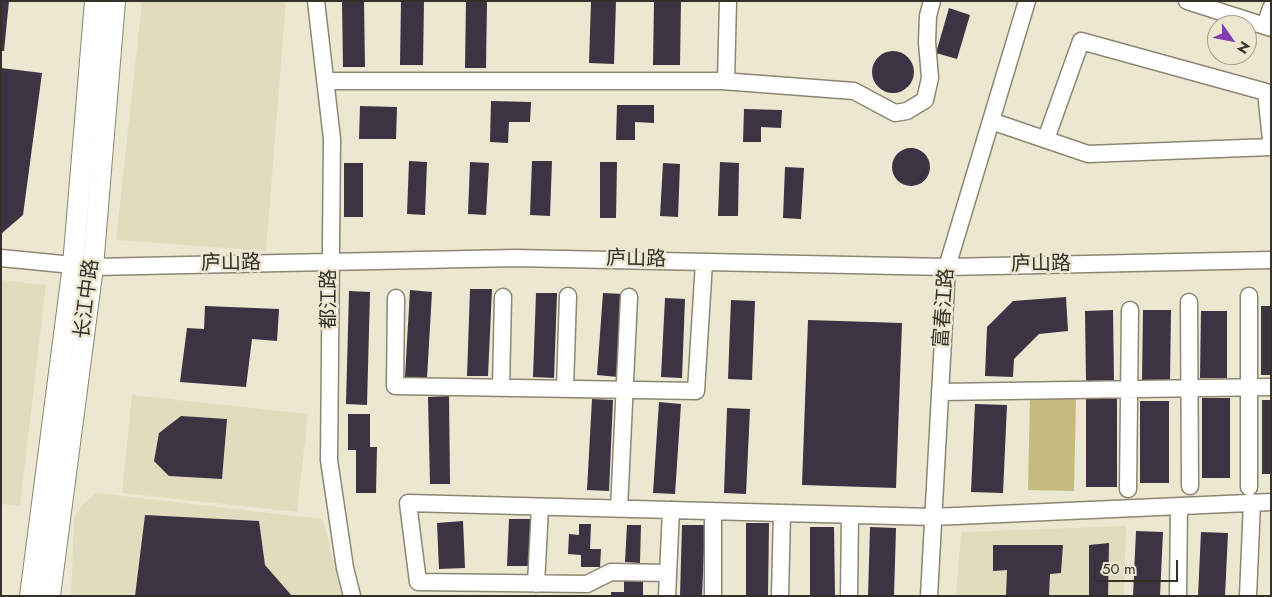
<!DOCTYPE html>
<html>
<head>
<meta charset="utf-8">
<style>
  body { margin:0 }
  #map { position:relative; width:1272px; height:597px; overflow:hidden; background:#ece7d1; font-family:Jost,sans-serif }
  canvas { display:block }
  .frame { position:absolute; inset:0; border:2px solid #333129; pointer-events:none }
  .north { position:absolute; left:1207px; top:15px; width:50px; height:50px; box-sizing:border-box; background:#ece7d1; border:1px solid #a29e8e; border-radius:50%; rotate:123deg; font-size:14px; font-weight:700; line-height:20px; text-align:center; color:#333129 }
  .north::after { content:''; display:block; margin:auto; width:18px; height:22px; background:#833bae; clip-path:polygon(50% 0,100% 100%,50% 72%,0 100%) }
  .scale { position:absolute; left:1094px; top:560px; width:84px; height:22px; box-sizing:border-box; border:2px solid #333129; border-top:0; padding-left:6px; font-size:15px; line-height:18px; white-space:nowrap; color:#333129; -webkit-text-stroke:4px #ece7d1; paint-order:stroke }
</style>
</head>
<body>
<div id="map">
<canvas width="1272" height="597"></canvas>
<div class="frame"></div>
<div class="north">N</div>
<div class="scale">50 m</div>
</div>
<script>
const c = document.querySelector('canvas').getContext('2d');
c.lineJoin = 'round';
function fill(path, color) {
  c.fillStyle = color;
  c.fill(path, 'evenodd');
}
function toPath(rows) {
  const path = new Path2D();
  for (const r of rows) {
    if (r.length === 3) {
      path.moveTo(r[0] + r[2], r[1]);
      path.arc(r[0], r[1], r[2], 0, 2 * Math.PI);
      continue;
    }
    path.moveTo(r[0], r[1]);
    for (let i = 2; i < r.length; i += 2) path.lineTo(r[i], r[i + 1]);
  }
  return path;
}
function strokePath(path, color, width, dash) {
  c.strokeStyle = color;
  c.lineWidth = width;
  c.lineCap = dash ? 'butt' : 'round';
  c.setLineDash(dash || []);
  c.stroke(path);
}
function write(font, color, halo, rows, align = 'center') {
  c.font = font + ' Jost,"Noto Sans SC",sans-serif';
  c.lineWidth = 5;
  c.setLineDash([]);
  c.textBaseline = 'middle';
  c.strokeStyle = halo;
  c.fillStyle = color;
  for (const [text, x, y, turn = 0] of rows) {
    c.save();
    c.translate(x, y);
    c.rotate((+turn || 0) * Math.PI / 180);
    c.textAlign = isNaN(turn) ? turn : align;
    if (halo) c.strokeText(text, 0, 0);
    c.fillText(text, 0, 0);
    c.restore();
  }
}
const built = toPath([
  [142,1,286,1,266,251,116,240],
  [1,280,46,285,20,506,1,504],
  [132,395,308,414,297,512,122,493],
  [96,493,323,519,342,596,71,596,74,518,82,505],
  [1126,526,1124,596,956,596,961,532]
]);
const green = toPath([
  [1030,397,1076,397,1074,491,1028,490]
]);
const building = toPath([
  [1,1,9,1,4,51,1,51],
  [342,1,364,1,365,67,343,67],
  [401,1,424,1,423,65,400,65],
  [466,1,487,1,486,68,465,68],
  [591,1,616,1,614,64,589,63],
  [654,1,681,1,680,65,653,65],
  [949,8,970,15,957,59,936,53],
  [893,72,21],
  [1,68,42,73,23,215,1,234],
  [491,101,531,102,530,122,509,122,508,143,490,142],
  [617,105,654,105,654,123,635,122,635,140,616,140],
  [360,106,397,107,396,139,359,139],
  [744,109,782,110,781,128,761,127,761,142,743,142],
  [911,167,19],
  [409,161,427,162,425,215,407,214],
  [532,161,552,161,550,216,530,215],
  [470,162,489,163,486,215,468,214],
  [600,162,617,162,616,218,600,218],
  [720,162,739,163,738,216,718,216],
  [344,163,363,163,363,217,344,217],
  [663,163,680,164,678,217,660,216],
  [785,167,804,168,801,219,783,218],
  [470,289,492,289,488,376,467,376],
  [410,290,432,292,427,378,405,377],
  [349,291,370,292,367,405,346,404],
  [536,293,557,293,554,378,533,377],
  [603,293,623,294,618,377,597,375],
  [1066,297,1068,331,1039,334,1014,359,1013,377,985,376,987,327,1013,301],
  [665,298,685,299,682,378,661,377],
  [731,300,755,301,752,380,728,379],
  [205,306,279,309,277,341,252,339,246,387,180,382,187,328,204,329],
  [1261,306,1271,306,1271,375,1261,375],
  [1113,310,1114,381,1086,381,1085,311],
  [1143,310,1171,310,1170,381,1142,380],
  [1201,311,1227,311,1227,378,1200,378],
  [808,320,902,323,896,488,802,485],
  [449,396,450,484,430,484,428,397],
  [1086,397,1117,397,1117,487,1086,487],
  [1202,398,1230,398,1230,478,1202,478],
  [592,399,613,400,609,491,587,490],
  [1262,400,1271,400,1271,474,1262,474],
  [1140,401,1169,401,1169,483,1140,483],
  [659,402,681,404,675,494,653,493],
  [975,404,1007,405,1003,493,971,492],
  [727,408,750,409,746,494,724,493],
  [348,414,370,414,370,447,377,447,376,493,356,493,356,450,348,450],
  [181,416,227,419,222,479,169,476,154,461,159,433],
  [145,515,259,521,265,565,292,596,135,596],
  [509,519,531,519,530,566,507,566],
  [463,521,465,568,439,569,437,523],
  [746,523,769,523,768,596,746,596],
  [579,524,591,524,590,549,601,549,600,567,581,567,581,555,568,554,569,534,579,535],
  [627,525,641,525,640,563,625,562],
  [682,525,705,525,702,596,680,596],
  [810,527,834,527,835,596,810,596],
  [870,527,896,528,894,596,868,596],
  [1136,531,1163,532,1160,596,1133,596],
  [1201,532,1228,533,1225,596,1198,596],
  [1109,543,1108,596,1089,596,1089,545],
  [993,545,1063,545,1061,573,1050,574,1049,596,1006,596,1007,570,993,571],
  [643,579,643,596,611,596,611,592,624,592,624,580]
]);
const minor = toPath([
  [316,1,332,139,329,460,345,568,352,596],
  [1187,1,1271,28],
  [1265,26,1271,8],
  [325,81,722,81,854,91,895,113,907,111,925,100,930,78,927,42,928,16,932,1],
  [726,81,728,1],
  [991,121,1088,154,1271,147],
  [1046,139,1081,41,1266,92,1271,140],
  [1,258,93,267,515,258,947,267,1271,260],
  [1249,296,1249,487],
  [396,298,395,386,696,391,704,262],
  [1189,302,1190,486],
  [501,387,503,297],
  [565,388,568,296],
  [940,392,1271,387],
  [1128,489,1130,310],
  [619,509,629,297],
  [668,573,611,572,587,584,418,582,408,503,933,517,1271,502],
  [536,584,540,507],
  [667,596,671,510],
  [713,596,713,511],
  [780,596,782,513],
  [849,596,850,515],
  [929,596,947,267,1027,1],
  [1178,596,1179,506],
  [1248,596,1252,502]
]);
const major = toPath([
  [30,596,73,265,95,1],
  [50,596,93,267,115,1]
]);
const streetNames = [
  ["庐山路",636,260,1],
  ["庐山路",231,264,-1],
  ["庐山路",1041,265,-1],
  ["长江中路",88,299,-83],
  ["都江路",330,299,-90],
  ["富春江路",945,308,-86]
];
fill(built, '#e2dcbf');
fill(green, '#c7ba7e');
fill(building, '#3c3343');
strokePath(minor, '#8b8773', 19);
strokePath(major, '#8b8773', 22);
strokePath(minor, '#fff', 16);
strokePath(major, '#fff', 20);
write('20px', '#333129', '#ece7d1', streetNames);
</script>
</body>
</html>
